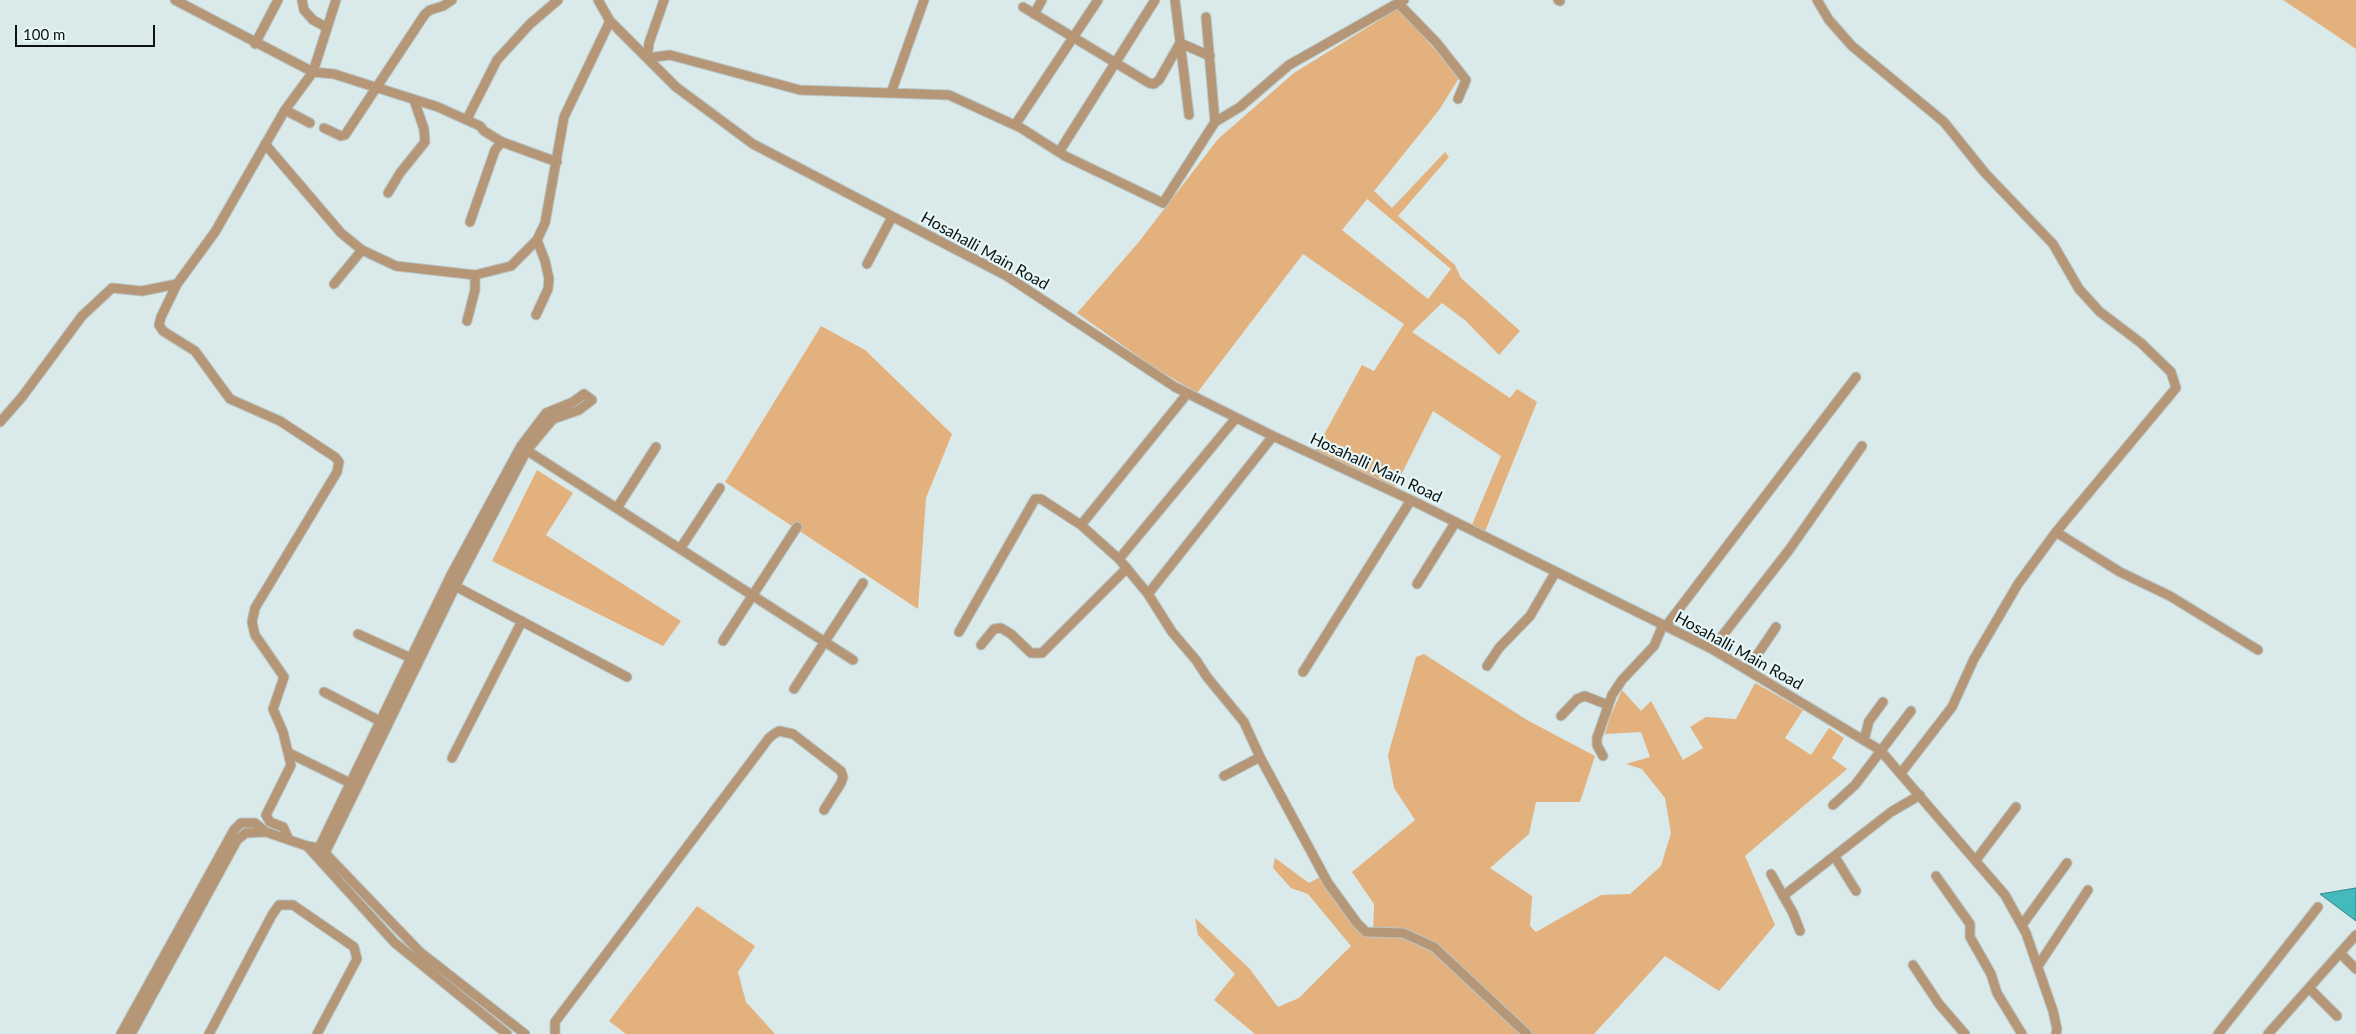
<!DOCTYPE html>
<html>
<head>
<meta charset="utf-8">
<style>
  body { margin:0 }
  #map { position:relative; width:2356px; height:1034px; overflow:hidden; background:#dae9e9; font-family:Lato,sans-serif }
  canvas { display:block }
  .scale { position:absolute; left:15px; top:25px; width:140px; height:22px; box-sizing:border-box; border:2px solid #0c1111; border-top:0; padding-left:6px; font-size:15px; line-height:18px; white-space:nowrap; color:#0c1111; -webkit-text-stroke:4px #e7f7f7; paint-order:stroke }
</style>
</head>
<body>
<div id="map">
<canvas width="2356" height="1034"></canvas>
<div class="scale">100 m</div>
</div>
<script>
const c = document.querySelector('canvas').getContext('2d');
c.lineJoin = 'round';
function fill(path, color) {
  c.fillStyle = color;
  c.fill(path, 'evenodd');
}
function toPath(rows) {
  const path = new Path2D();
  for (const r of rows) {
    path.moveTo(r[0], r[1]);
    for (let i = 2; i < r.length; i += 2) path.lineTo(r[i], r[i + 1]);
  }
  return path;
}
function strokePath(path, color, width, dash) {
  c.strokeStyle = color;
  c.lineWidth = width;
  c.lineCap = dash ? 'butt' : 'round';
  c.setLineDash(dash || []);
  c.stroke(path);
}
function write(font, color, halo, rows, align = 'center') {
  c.font = font + ' Lato,sans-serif';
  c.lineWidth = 4.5;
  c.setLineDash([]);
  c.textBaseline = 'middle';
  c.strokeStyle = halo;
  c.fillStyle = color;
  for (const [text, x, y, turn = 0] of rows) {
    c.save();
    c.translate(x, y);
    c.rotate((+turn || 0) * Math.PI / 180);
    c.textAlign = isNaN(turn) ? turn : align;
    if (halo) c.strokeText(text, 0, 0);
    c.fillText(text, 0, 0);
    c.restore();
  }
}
const green = toPath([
  [2283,0,2356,0,2356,49,2325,28],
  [1397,9,1414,25,1459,78,1439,110,1374,191,1392,208,1445,152,1449,157,1398,216,1455,265,1461,278,1520,331,1499,355,1466,321,1442,303,1412,332,1510,398,1517,389,1537,402,1484,534,1471,527,1501,456,1433,411,1394,489,1315,451,1362,365,1374,371,1404,324,1303,254,1197,393,1152,366,1077,313,1138,243,1218,139,1294,73],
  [1367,199,1451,269,1428,299,1342,230],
  [821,326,865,350,952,434,926,498,918,609,725,482],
  [537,470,573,493,546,535,681,621,663,646,492,561],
  [1424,654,1527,720,1595,756,1580,802,1536,802,1529,834,1490,868,1532,896,1530,926,1536,932,1601,895,1630,894,1661,866,1671,833,1665,798,1642,769,1626,764,1650,757,1641,732,1605,734,1610,717,1622,690,1641,711,1651,701,1683,760,1703,748,1690,727,1706,717,1736,719,1755,683,1803,710,1785,738,1811,755,1829,728,1844,738,1832,758,1847,769,1745,856,1775,925,1719,991,1665,956,1594,1034,1255,1034,1214,1000,1235,974,1198,935,1195,918,1249,968,1278,1007,1299,998,1351,946,1308,894,1291,888,1273,868,1275,858,1309,883,1320,877,1362,932,1373,938,1374,904,1352,872,1415,820,1394,788,1388,755,1416,657],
  [697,906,755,946,738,972,746,1002,775,1034,626,1034,609,1021]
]);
const water = toPath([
  [2356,888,2356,921,2320,894,2356,888]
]);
const minor = toPath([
  [175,0,313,72,334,74,438,107,480,126,484,131,502,142,557,162],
  [302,0,304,10,313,20,326,27],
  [598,0,610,21,676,87,753,144,1005,275,1175,387,1273,436,1411,500,1712,649,1880,750,2005,895,2026,933,2053,1011,2057,1029,2056,1034],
  [664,0,649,43,647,58,670,55,800,90,949,95,1021,128,1065,156,1163,203,1215,122,1240,107,1289,65,1398,3],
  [1175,0,1189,115],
  [1404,0,1398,3,1436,42,1466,80,1458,99],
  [1558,0,1560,1],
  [1817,0,1829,20,1852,46,1944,122,1985,173,2053,244,2079,289,2100,312,2141,343,2171,372,2176,388,2056,532,2018,584,1974,659,1952,707,1901,773],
  [1023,7,1149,83,1154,84,1159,80,1180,43],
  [1034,14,1042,0],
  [1206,17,1215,122],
  [1180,43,1210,56],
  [255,44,278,0],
  [891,93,924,0],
  [285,110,310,123],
  [467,119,497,60,530,24,558,0],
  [1015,125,1098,0],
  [324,128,341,136,345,135,425,14,430,10,443,6,452,0],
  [265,144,341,233,362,250,396,266,475,275,511,266,537,240,545,223,564,117,610,21],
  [1059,152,1155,0],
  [388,193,400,173,425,142,424,129,414,100],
  [470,222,495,150,502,142],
  [867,264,892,217],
  [177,284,161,317,159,325,163,331,195,351,230,399,280,421,335,457,339,462,337,472,255,608,252,622,255,635,284,677,273,709,283,732,291,765,266,815,270,822,283,827,289,840],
  [334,284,362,250],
  [536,315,548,289,549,279,545,261,537,240],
  [467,321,475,290,475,275],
  [0,422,22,397,82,316,112,288,142,291,177,284,215,232,285,110,313,72,336,0],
  [523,448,853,660],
  [617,508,656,447],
  [1081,525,1187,394],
  [2056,532,2120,572,2170,596,2258,650],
  [680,549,720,488],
  [1119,559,1236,418],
  [1417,584,1455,523],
  [455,586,627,677],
  [1148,594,1273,436],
  [1666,626,1856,377],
  [959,632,1035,499,1041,499,1081,525,1119,559,1148,594,1172,632,1196,660,1207,677,1244,722,1260,757,1328,883,1357,923,1366,932,1403,933,1434,947,1527,1034],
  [358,634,411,658],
  [723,641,797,527],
  [981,645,994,629,1001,628,1011,634,1031,653,1042,653,1127,568],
  [1712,649,1789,550,1862,446],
  [1487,666,1499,648,1530,616,1555,573],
  [1747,670,1776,627],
  [1303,672,1411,500],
  [794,689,863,583],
  [324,692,380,721],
  [1561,716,1577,699,1585,696,1608,705],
  [1864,740,1869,721,1883,702],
  [289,753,350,783],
  [1603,756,1597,745,1597,738,1612,695,1622,680,1654,646,1663,625],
  [452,758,522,621],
  [1224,776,1260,757],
  [1833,805,1855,785,1911,711],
  [307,846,395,943,507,1034],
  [319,848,451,575,521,446,546,413,573,402,584,394,592,400,579,410,553,419,527,450,459,579,325,853],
  [1835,857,1856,891],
  [1976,860,2016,807],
  [1771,874,1793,913,1800,931],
  [1936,876,1970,924,1970,937,1991,974,1997,993,2022,1034],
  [1783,896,1891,812,1920,795],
  [2022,925,2067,863],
  [2341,954,2356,969],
  [1913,965,1939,1004,1965,1034],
  [2038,966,2088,890],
  [2310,989,2337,1016],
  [121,1034,234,830,241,823,255,823,266,832,307,846,319,848,325,853,420,952,525,1034],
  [131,1034,237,840,246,833,266,832],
  [209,1034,272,915,279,905,293,905,354,947,357,959,317,1034],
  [555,1034,555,1022,769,738,774,734,779,731,793,734,841,771,843,777,841,783,824,810],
  [2218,1034,2318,907],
  [2268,1034,2356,935]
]);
const streetNames = [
  ["Hosahalli Main Road",985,251,29],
  ["Hosahalli Main Road",1376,468,25],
  ["Hosahalli Main Road",1739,651,29]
];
fill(green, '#e3b17d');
fill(water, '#44babc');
strokePath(water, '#338789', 1);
strokePath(minor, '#b9c6c6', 11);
strokePath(minor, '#b59676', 9);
write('16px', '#0c1111', '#e7f7f7', streetNames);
</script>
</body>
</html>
